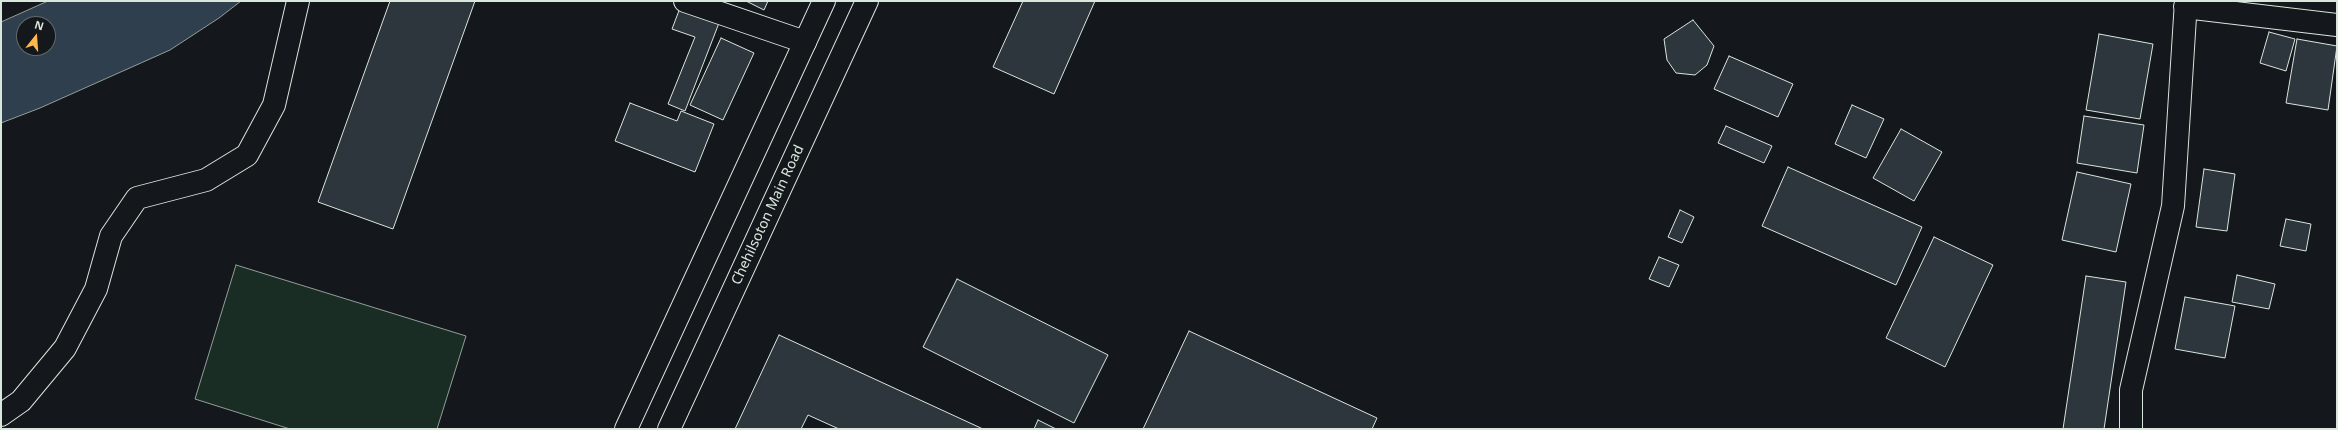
<!DOCTYPE html>
<html>
<head>
<meta charset="utf-8">
<style>
  body { margin:0 }
  #map { position:relative; width:2338px; height:430px; overflow:hidden; background:#14181c; font-family:"Noto Sans",sans-serif }
  canvas { display:block }
  .frame { position:absolute; inset:0; border:2px solid #d8e6dc; pointer-events:none }
  .north { position:absolute; left:16px; top:16px; width:40px; height:40px; box-sizing:border-box; background:#14181c; border:1px solid #626a69; border-radius:50%; rotate:17deg; font-size:11px; font-weight:700; line-height:16px; text-align:center; color:#d8e6dc }
  .north::after { content:''; display:block; margin:auto; width:14px; height:18px; background:#ffb74d; clip-path:polygon(50% 0,100% 100%,50% 72%,0 100%) }
</style>
</head>
<body>
<div id="map">
<canvas width="2338" height="430"></canvas>
<div class="frame"></div>
<div class="north">N</div>
</div>
<script>
const c = document.querySelector('canvas').getContext('2d');
c.lineJoin = 'round';
function fill(path, color) {
  c.fillStyle = color;
  c.fill(path, 'evenodd');
}
function toPath(rows) {
  const path = new Path2D();
  for (const r of rows) {
    path.moveTo(r[0], r[1]);
    for (let i = 2; i < r.length; i += 2) path.lineTo(r[i], r[i + 1]);
  }
  return path;
}
function strokePath(path, color, width, dash) {
  c.strokeStyle = color;
  c.lineWidth = width;
  c.lineCap = dash ? 'butt' : 'round';
  c.setLineDash(dash || []);
  c.stroke(path);
}
function write(font, color, halo, rows, align = 'center') {
  c.font = font + ' "Noto Sans",sans-serif';
  c.lineWidth = 3;
  c.setLineDash([]);
  c.textBaseline = 'middle';
  c.strokeStyle = halo;
  c.fillStyle = color;
  for (const [text, x, y, turn = 0] of rows) {
    c.save();
    c.translate(x, y);
    c.rotate((+turn || 0) * Math.PI / 180);
    c.textAlign = isNaN(turn) ? turn : align;
    if (halo) c.strokeText(text, 0, 0);
    c.fillText(text, 0, 0);
    c.restore();
  }
}
const green = toPath([
  [236,265,466,336,437,429,290,429,195,399,236,265]
]);
const water = toPath([
  [48,1,241,1,219,18,170,50,40,108,1,123,1,22,48,1],
  [24,24,48,24,48,48,24,48,24,24]
]);
const building = toPath([
  [390,1,475,1,393,229,318,202,390,1],
  [746,1,768,1,764,10,746,1],
  [1023,1,1095,1,1054,94,993,67,1023,1],
  [680,8,719,23,685,111,668,104,695,37,672,29,680,8],
  [1693,20,1714,46,1707,65,1695,75,1676,73,1667,60,1664,39,1693,20],
  [2269,32,2295,39,2286,71,2260,63,2269,32],
  [2099,34,2153,44,2140,119,2086,110,2099,34],
  [721,38,754,53,723,120,690,105,721,38],
  [2297,39,2337,46,2328,110,2286,103,2297,39],
  [1729,56,1793,84,1778,117,1714,89,1729,56],
  [630,103,677,121,681,111,714,124,695,172,615,141,630,103],
  [1852,105,1884,119,1866,158,1835,144,1852,105],
  [2084,116,2144,125,2137,173,2077,163,2084,116],
  [1726,126,1772,146,1764,163,1718,143,1726,126],
  [1901,129,1942,152,1914,201,1873,178,1901,129],
  [1788,167,1922,227,1896,285,1762,226,1788,167],
  [2204,169,2235,174,2227,231,2196,227,2204,169],
  [2077,172,2131,184,2116,252,2062,240,2077,172],
  [1680,210,1694,217,1682,243,1668,237,1680,210],
  [2286,219,2311,224,2306,251,2280,246,2286,219],
  [1934,237,1993,265,1945,367,1886,338,1934,237],
  [1659,257,1679,265,1669,287,1649,279,1659,257],
  [2237,275,2275,284,2269,309,2232,302,2237,275],
  [2086,276,2126,282,2104,429,2063,429,2086,276],
  [957,279,1108,355,1074,423,923,347,957,279],
  [2185,297,2235,306,2225,358,2175,349,2185,297],
  [1189,331,1377,418,1372,429,1143,429,1189,331],
  [779,335,983,429,839,429,808,415,801,429,735,429,779,335],
  [1038,420,1056,429,1034,429,1038,420]
]);
const minor = toPath([
  [685,1,805,42],
  [2185,7,2337,25],
  [1,415,21,401,65,348,96,289,111,236,137,198,206,180,247,155,274,105,298,1],
  [2131,429,2131,390,2173,206,2186,1]
]);
const major = toPath([
  [626,429,824,1],
  [669,429,867,1]
]);
const streetNames = [
  ["Chehilsoton Main Road",768,215,-65]
];
fill(green, '#1a2d24');
strokePath(green, '#939e99', 1);
fill(water, '#2f3f4d');
strokePath(water, '#939e99', 1);
fill(building, '#2c363c');
strokePath(building, '#d8e6dc', 1);
strokePath(minor, '#d8e6dc', 24);
strokePath(major, '#d8e6dc', 24);
strokePath(minor, '#14181c', 22);
strokePath(major, '#14181c', 22);
write('14px', '#d8e6dc', '#14181c', streetNames);
</script>
</body>
</html>
